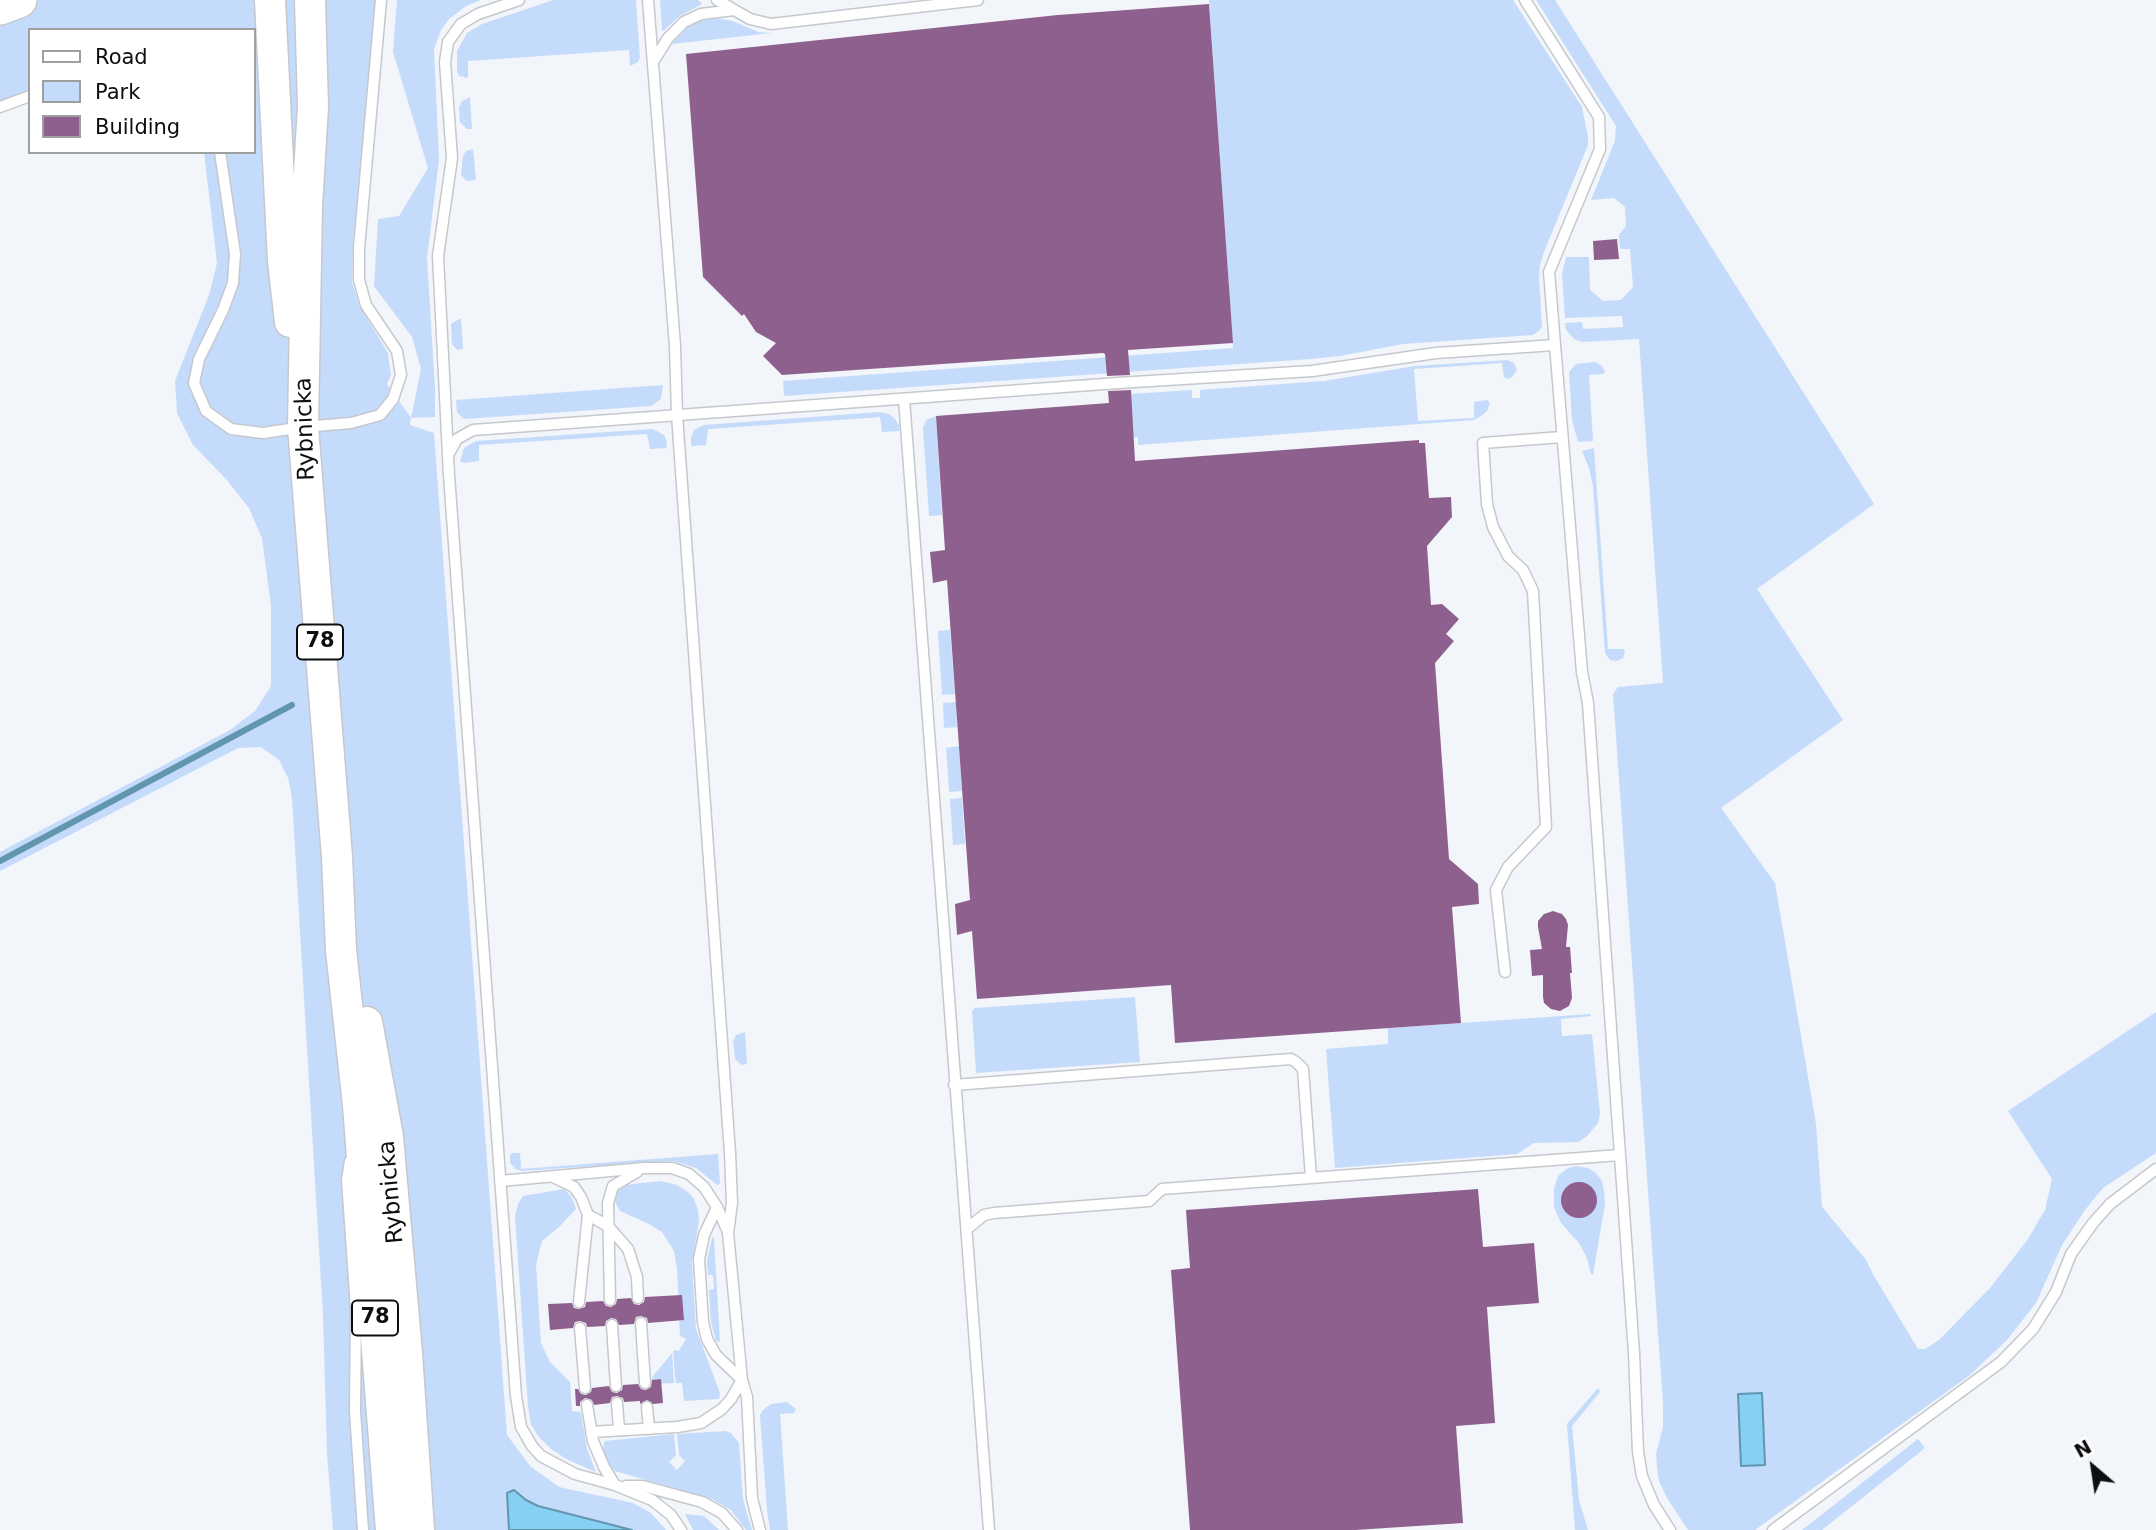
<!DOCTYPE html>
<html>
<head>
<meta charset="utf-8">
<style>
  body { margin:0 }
  #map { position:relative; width:2156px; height:1530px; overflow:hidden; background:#f2f5f9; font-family:"DejaVu Sans",sans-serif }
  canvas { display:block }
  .legend { position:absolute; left:28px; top:28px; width:228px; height:126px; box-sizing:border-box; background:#fff; border:2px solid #9e9f9f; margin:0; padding:9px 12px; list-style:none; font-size:21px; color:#0d0e0f }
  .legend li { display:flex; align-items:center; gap:14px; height:35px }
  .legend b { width:35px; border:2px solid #9e9f9f }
  .north { position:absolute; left:2058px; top:1432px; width:70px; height:70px; -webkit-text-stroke:5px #fff; paint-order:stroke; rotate:331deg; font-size:19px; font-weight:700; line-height:28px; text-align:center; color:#0d0e0f }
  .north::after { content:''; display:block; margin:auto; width:24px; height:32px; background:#0d0e0f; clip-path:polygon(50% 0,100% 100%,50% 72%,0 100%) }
</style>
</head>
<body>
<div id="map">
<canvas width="2156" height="1530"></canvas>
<ul class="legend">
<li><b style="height:9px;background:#fff"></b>Road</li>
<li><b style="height:19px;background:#c5dbfb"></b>Park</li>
<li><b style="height:19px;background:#8e608e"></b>Building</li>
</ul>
<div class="north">N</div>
</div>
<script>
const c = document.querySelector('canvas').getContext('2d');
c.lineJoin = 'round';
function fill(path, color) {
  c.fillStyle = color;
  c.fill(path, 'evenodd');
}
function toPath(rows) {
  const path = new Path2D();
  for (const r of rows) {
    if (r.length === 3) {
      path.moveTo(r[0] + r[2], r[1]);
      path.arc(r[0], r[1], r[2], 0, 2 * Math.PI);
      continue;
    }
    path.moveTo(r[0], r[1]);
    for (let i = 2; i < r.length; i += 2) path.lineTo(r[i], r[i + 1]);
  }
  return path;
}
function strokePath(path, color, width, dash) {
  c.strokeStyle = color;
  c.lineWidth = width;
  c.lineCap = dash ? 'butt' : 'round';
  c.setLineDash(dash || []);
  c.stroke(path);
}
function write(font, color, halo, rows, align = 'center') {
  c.font = font + ' "DejaVu Sans",sans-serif';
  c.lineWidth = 5;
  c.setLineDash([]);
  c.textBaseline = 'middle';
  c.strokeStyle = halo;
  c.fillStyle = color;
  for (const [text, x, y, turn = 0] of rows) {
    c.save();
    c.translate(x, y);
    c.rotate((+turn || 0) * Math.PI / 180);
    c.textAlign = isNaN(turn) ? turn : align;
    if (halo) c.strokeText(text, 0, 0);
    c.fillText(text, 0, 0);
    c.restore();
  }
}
const green = toPath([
  [0,0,377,0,353,244,352,282,359,305,388,353,391,375,387,384,411,418,421,369,412,337,374,286,378,219,399,216,428,168,393,52,397,0,481,0,466,6,449,19,441,30,434,49,439,160,427,258,435,388,435,417,411,418,410,425,434,433,507,1435,530,1466,559,1487,633,1503,651,1513,666,1530,333,1530,327,1453,323,1315,292,798,288,778,279,760,261,747,238,748,0,871,0,852,230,730,255,711,271,686,271,606,262,538,249,508,226,479,193,445,177,413,175,381,209,295,217,263,204,152,254,152,254,30,30,30,30,96,0,107],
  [553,0,636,0,640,58,638,62,630,66,629,50,468,61,468,78,459,76,457,71,457,51,467,33,482,24],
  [660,0,698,0,702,4,680,16,663,31,662,30],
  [1209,0,1513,0,1582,107,1588,136,1588,145,1544,252,1540,265,1539,278,1542,325,1540,330,1533,335,1403,344,1340,356,1311,359,784,396,783,381,1233,348],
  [1536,0,1555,0,1874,504,1757,589,1843,720,1721,808,1775,883,1816,1124,1822,1207,1866,1260,1874,1276,1918,1349,1925,1349,1939,1340,1990,1288,2028,1239,2045,1210,2052,1179,2008,1111,2156,1012,2156,1153,2103,1188,2085,1210,2062,1245,2036,1303,2007,1340,1970,1375,1755,1530,1688,1530,1667,1498,1659,1481,1657,1467,1656,1454,1663,1426,1663,1404,1613,694,1618,687,1663,683,1639,339,1582,342,1574,339,1566,330,1565,323,1582,322,1583,329,1623,327,1622,316,1565,318,1562,274,1566,257,1589,257,1590,290,1603,301,1621,300,1633,287,1630,249,1620,249,1619,235,1626,226,1625,207,1614,198,1591,200,1615,141,1616,126],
  [714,18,733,21,758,32,772,33,672,44,687,27,700,21],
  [470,97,472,129,467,129,460,122,459,107,462,101],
  [473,149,476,180,467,181,461,175,463,156,466,151],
  [461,318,463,349,457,350,452,344,451,324],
  [1507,360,1514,363,1517,370,1512,377,1509,379,1504,377,1502,363,1414,369,1418,421,1474,418,1474,402,1487,400,1490,403,1487,411,1480,417,1473,420,1138,445,1138,437,1133,437,1130,394,1192,390,1192,398,1200,398,1200,390,1324,381,1415,366],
  [1595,362,1602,366,1605,372,1603,374,1589,375,1593,441,1578,442,1572,420,1569,372,1576,364],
  [663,385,661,399,651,406,464,419,457,412,456,400],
  [879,412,889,414,895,419,900,427,899,431,882,432,880,417,868,418,708,429,706,445,693,446,691,445,691,438,694,430,704,425],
  [936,416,942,515,929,516,923,428,926,420],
  [653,429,664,435,667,442,666,448,650,449,647,434,479,445,479,461,463,463,460,461,464,448,476,441],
  [1594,448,1608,649,1623,649,1625,650,1623,658,1617,661,1610,660,1605,653,1593,486,1589,468,1582,451],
  [950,630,955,694,942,695,938,631],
  [956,702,957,727,944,728,943,703],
  [959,746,962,791,949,792,946,748],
  [962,798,965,844,953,845,950,799],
  [1135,997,1140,1062,976,1073,972,1011,975,1008],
  [1591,1014,1591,1016,1561,1019,1562,1036,1592,1034,1600,1114,1598,1123,1586,1137,1578,1142,1534,1143,1517,1154,1335,1168,1326,1049,1388,1044,1388,1028],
  [745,1032,747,1064,742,1065,735,1059,733,1042,736,1035],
  [512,1153,520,1153,521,1169,718,1154,720,1184,717,1185,696,1168,673,1161,521,1171,516,1169,510,1163,510,1156],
  [1576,1166,1588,1168,1596,1173,1602,1181,1604,1191,1605,1204,1593,1275,1591,1274,1587,1258,1579,1243,1561,1223,1554,1207,1554,1189,1558,1176,1568,1168],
  [660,1181,677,1185,688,1192,694,1199,698,1210,699,1221,692,1263,696,1329,720,1393,719,1399,684,1401,682,1383,676,1383,675,1377,673,1351,675,1350,679,1351,686,1339,680,1336,677,1269,674,1251,662,1232,649,1224,620,1211,615,1202,617,1192,624,1185],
  [564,1189,571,1196,576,1209,559,1227,542,1241,536,1265,541,1343,550,1362,570,1382,572,1411,581,1412,587,1449,596,1472,568,1460,551,1449,538,1436,531,1424,528,1407,515,1216,518,1204,523,1196],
  [712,1237,714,1238,720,1342,716,1341,711,1322,709,1290,714,1289,713,1275,708,1275,707,1261],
  [672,1353,674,1383,650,1384,653,1376],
  [1598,1388,1600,1392,1572,1426,1579,1500,1588,1530,1575,1530,1567,1424],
  [787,1402,796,1409,794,1413,780,1414,788,1530,770,1530,767,1510,760,1415,763,1410,771,1404],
  [725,1431,731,1433,739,1443,743,1499,752,1530,746,1530,731,1510,712,1499,615,1471,606,1461,602,1452,605,1441,674,1434,676,1455,669,1462,677,1470,685,1461,679,1455,677,1434],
  [1918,1439,1925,1448,1822,1530,1802,1530],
  [685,1514,704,1516,719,1530,693,1530]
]);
const water = toPath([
  [1762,1393,1765,1465,1741,1466,1738,1394,1762,1393],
  [514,1490,526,1500,538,1506,632,1530,509,1530,507,1493,514,1490]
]);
const stream = toPath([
  [0,861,292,705]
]);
const building = toPath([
  [1209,4,1233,343,1128,350,1130,375,1107,376,1105,354,1103,353,782,375,763,356,776,343,756,332,744,314,742,316,703,277,686,54,1058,15],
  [1617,239,1619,259,1594,260,1593,241],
  [1131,390,1135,461,1419,440,1419,443,1425,443,1429,498,1451,497,1452,517,1427,546,1431,605,1442,604,1459,619,1446,634,1454,641,1435,663,1449,859,1478,884,1479,904,1452,907,1461,1023,1175,1043,1171,985,977,999,972,931,957,935,955,904,970,900,947,580,933,583,930,552,945,550,936,416,1109,403,1108,391],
  [1553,911,1562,914,1566,919,1568,925,1566,947,1570,947,1572,973,1570,973,1572,998,1569,1006,1560,1011,1551,1009,1544,1003,1543,997,1543,975,1532,976,1530,950,1542,949,1538,927,1538,921,1544,914],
  [1579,1200,18],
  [1478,1189,1483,1247,1534,1243,1539,1303,1487,1307,1495,1423,1456,1426,1463,1523,1355,1530,1190,1530,1171,1270,1190,1268,1186,1210],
  [682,1295,684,1320,648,1323,647,1318,641,1316,636,1317,634,1324,619,1325,616,1319,611,1318,606,1321,605,1326,587,1327,586,1323,580,1321,575,1322,573,1328,550,1330,548,1304,572,1303,574,1308,579,1309,585,1307,586,1302,603,1301,606,1306,611,1307,616,1304,617,1299,631,1298,634,1304,639,1305,644,1302,645,1297],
  [661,1379,663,1403,653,1404,647,1400,640,1404,640,1401,624,1402,623,1398,617,1396,612,1397,610,1403,594,1405,592,1400,585,1398,580,1402,580,1406,576,1406,575,1389,578,1389,581,1394,586,1395,591,1392,592,1388,609,1386,612,1392,617,1393,622,1390,623,1385,638,1384,641,1389,646,1390,651,1387,652,1380]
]);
const lane = toPath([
  [519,0,478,14,461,24,448,42,445,62,452,158,438,256,449,475,516,1396,521,1427,532,1446,541,1456,575,1474,615,1485,652,1500,671,1515,681,1530],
  [648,0,675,346,677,415,730,1153,732,1203,728,1233,742,1380,747,1397,752,1498,760,1530],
  [717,0,750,19,771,24,978,0],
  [1525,0,1599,117,1600,149,1549,272,1582,672,1588,703,1634,1353,1638,1452,1642,1476,1654,1505,1670,1530],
  [653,62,668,38,684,22,701,14,734,10],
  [0,107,30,96],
  [220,152,235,254,233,283,223,310,199,359,194,383,206,411,231,429,263,433,303,427,351,423,380,415,393,399,401,375,397,351,366,305,359,280,359,248,381,0],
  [904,399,989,1530],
  [448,455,457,439,473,430,1118,383,1312,371,1436,353,1555,345],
  [1505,972,1496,890,1508,867,1546,827,1533,591,1523,570,1508,556,1493,527,1487,504,1483,443,1562,437],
  [954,1085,1291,1059,1296,1062,1303,1069,1311,1178],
  [350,1161,347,1180,356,1309,355,1411,363,1530],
  [553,1177,574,1187,581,1197,588,1215,579,1302],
  [500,1181,644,1168,672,1168,689,1174,704,1187,717,1207,728,1232],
  [717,1207,704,1235,699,1259,703,1322,707,1339,716,1355,742,1380],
  [588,1215,608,1226,628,1249,637,1277,638,1298],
  [968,1228,984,1215,994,1213,1149,1201,1162,1189,1620,1155],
  [610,1300,608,1203,613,1186,637,1172],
  [641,1323,645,1383],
  [612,1325,616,1386],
  [580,1328,585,1388],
  [617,1403,619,1430],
  [587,1405,593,1441,604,1467,615,1485],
  [647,1407,649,1429],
  [591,1432,677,1427,701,1423,722,1409,731,1399,742,1380],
  [626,1486,643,1486,702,1502,722,1513,737,1530],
  [1773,1530,2001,1362,2033,1329,2056,1292,2071,1254,2093,1223,2110,1204,2156,1169]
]);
const primary = toPath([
  [270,0,283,261,290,322],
  [310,0,313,107,307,205,303,427,337,857,341,950,358,1105,391,1530],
  [367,1022,388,1137,407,1353,419,1530]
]);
const highway = toPath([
  [0,7,19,0]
]);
const shields = [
  [320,642,46],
  [375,1318,46]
];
const shieldNames = [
  ["78",320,642],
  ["78",375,1318]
];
const streetNames = [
  ["Rybnicka",306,429,-92],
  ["Rybnicka",392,1192,-95]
];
fill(green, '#c5dbfb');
fill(water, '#86d0f3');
strokePath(water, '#6296af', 2);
strokePath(stream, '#6296af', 6);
fill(building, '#8e608e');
strokePath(lane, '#c5c8cc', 13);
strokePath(primary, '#c5c8cc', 33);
strokePath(highway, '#c5c8cc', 38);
strokePath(lane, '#fff', 10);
strokePath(primary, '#fff', 30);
strokePath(highway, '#fff', 35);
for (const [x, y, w] of shields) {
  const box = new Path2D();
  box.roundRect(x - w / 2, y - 17.5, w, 35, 5);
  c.fillStyle = '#fff';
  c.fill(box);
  strokePath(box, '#0d0e0f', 2);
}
write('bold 21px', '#0d0e0f', null, shieldNames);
write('23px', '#0d0e0f', '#fff', streetNames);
</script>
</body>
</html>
